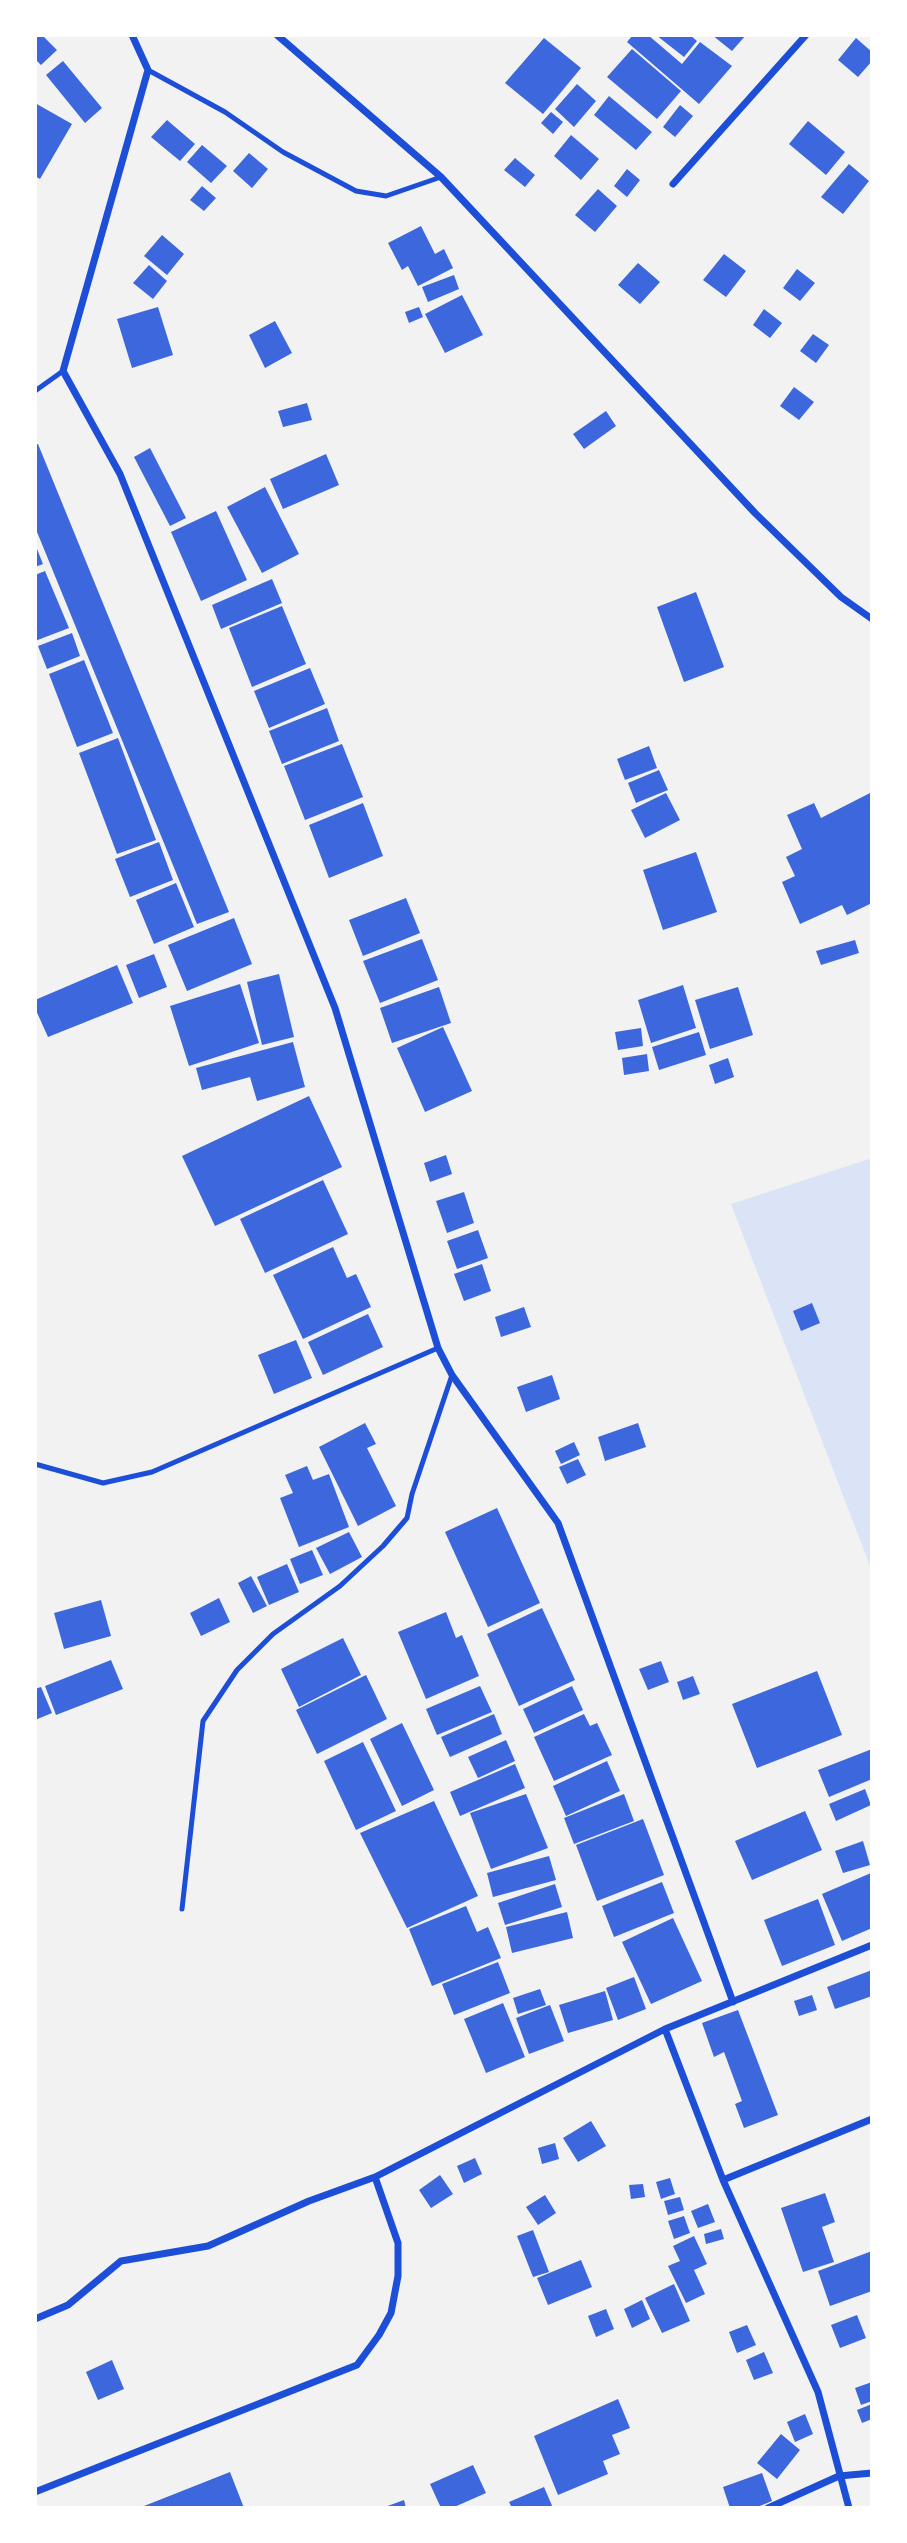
<!DOCTYPE html>
<html>
<head>
<meta charset="utf-8">
<style>
  body { margin:0 }
  #map { position:relative; width:907px; height:2543px; overflow:hidden; background:#f2f2f2; font-family:"Golos Text",sans-serif }
  canvas { display:block }
  .frame { position:absolute; inset:0; border:37px solid #fff; pointer-events:none }
</style>
</head>
<body>
<div id="map">
<canvas width="907" height="2543"></canvas>
<div class="frame"></div>
</div>
<script>
const c = document.querySelector('canvas').getContext('2d');
c.lineJoin = 'round';
function fill(path, color) {
  c.fillStyle = color;
  c.fill(path, 'evenodd');
}
function toPath(rows) {
  const path = new Path2D();
  for (const r of rows) {
    path.moveTo(r[0], r[1]);
    for (let i = 2; i < r.length; i += 2) path.lineTo(r[i], r[i + 1]);
  }
  return path;
}
function strokePath(path, color, width, dash) {
  c.strokeStyle = color;
  c.lineWidth = width;
  c.lineCap = dash ? 'butt' : 'round';
  c.setLineDash(dash || []);
  c.stroke(path);
}
const green = toPath([
  [872,1158,872,1571,731,1204]
]);
const building = toPath([
  [35,35,42,35,57,50,41,65,35,59],
  [633,35,648,35,682,64,700,42,732,66,699,104,627,42],
  [656,35,690,35,697,41,684,57],
  [712,35,746,35,732,51],
  [544,38,581,68,543,114,505,83],
  [856,38,872,52,872,61,858,77,838,60],
  [632,49,681,91,657,119,607,77],
  [63,61,102,108,85,123,46,75],
  [577,84,596,101,574,127,555,109],
  [609,96,652,132,636,150,594,115],
  [35,103,72,124,40,179,35,176],
  [680,105,693,116,675,137,663,127],
  [551,112,563,122,553,134,541,123],
  [167,120,195,144,180,161,151,137],
  [808,121,845,152,826,175,789,144],
  [571,135,599,159,581,180,554,156],
  [202,145,227,166,211,183,187,162],
  [249,153,268,169,252,188,233,171],
  [515,158,535,175,525,187,504,170],
  [849,164,869,181,843,214,821,197],
  [627,169,640,180,627,197,614,186],
  [202,186,216,198,204,211,190,200],
  [598,189,617,206,595,232,575,215],
  [421,226,435,254,444,249,453,268,418,286,408,266,402,270,388,243],
  [162,235,184,254,167,275,144,256],
  [724,254,746,271,726,297,703,280],
  [638,263,660,282,640,304,618,285],
  [149,265,167,281,153,299,133,283],
  [797,269,815,283,800,301,783,288],
  [454,275,459,289,428,302,422,287],
  [462,295,483,335,445,353,425,314],
  [158,307,173,355,132,368,117,319],
  [419,307,423,317,409,323,405,312],
  [764,309,782,323,770,338,753,325],
  [275,321,292,353,265,368,249,335],
  [813,334,829,345,816,363,800,351],
  [794,387,814,402,799,420,780,406],
  [307,403,312,420,283,427,278,411],
  [606,411,616,426,584,449,573,434],
  [38,444,229,912,197,924,35,527,35,445],
  [150,448,186,518,170,526,134,457],
  [326,454,339,485,283,509,270,479],
  [265,487,299,554,262,573,227,507],
  [216,511,247,580,201,601,171,532],
  [35,544,43,564,35,567],
  [45,571,69,628,35,641,35,575],
  [272,579,282,603,221,629,212,605],
  [696,592,724,667,684,682,657,607],
  [282,606,306,664,252,687,229,628],
  [72,633,80,656,47,669,38,646],
  [84,660,113,733,77,747,49,674],
  [310,668,325,704,269,728,254,691],
  [327,708,339,741,282,764,269,731],
  [118,738,156,840,117,854,79,753],
  [342,744,363,797,305,820,284,766],
  [649,746,657,768,625,780,617,759],
  [659,770,668,790,636,803,628,783],
  [872,792,872,903,847,915,842,905,800,924,782,882,795,876,786,857,802,849,787,815,814,803,821,818],
  [666,793,680,820,645,838,631,810],
  [363,803,383,856,329,878,309,825],
  [159,842,173,880,130,897,115,859],
  [696,852,717,912,663,930,643,870],
  [176,883,194,927,154,944,136,900],
  [406,898,420,933,363,956,349,920],
  [234,918,252,964,187,991,168,945],
  [422,939,438,980,380,1003,363,961],
  [855,940,859,953,821,965,816,951],
  [154,954,167,987,139,998,126,965],
  [117,965,133,1003,48,1037,35,1008,35,1000],
  [279,974,294,1037,262,1045,247,982],
  [240,984,259,1043,189,1066,170,1006],
  [683,985,696,1028,651,1043,638,1000],
  [439,987,451,1023,392,1043,380,1008],
  [738,987,753,1035,710,1049,695,1000],
  [443,1027,472,1091,425,1112,397,1048],
  [641,1028,643,1046,618,1050,615,1032],
  [699,1032,706,1055,659,1070,652,1047],
  [293,1042,305,1087,257,1101,250,1077,202,1090,196,1068],
  [647,1054,649,1071,624,1075,622,1058],
  [728,1058,734,1077,715,1084,709,1065],
  [309,1096,342,1167,215,1226,182,1156],
  [446,1155,452,1174,430,1182,424,1163],
  [323,1180,348,1234,265,1273,240,1219],
  [464,1192,474,1223,447,1233,436,1201],
  [478,1230,488,1258,457,1269,447,1241],
  [333,1247,347,1278,356,1274,371,1307,303,1339,273,1275],
  [482,1264,491,1291,464,1301,454,1274],
  [812,1303,820,1323,801,1331,793,1311],
  [524,1307,531,1327,501,1337,495,1317],
  [368,1314,383,1347,323,1375,308,1342],
  [296,1340,312,1378,274,1394,258,1355],
  [552,1375,560,1399,526,1412,517,1387],
  [365,1423,376,1444,367,1448,396,1506,358,1526,319,1447],
  [638,1423,646,1447,605,1461,598,1437],
  [574,1442,580,1455,561,1464,555,1451],
  [578,1459,586,1475,567,1484,559,1467],
  [307,1466,313,1480,329,1474,349,1527,299,1547,280,1498,293,1493,285,1475],
  [497,1508,540,1603,488,1627,445,1532],
  [349,1532,362,1557,330,1574,316,1548],
  [312,1550,323,1575,300,1584,290,1559],
  [287,1564,299,1592,269,1605,257,1577],
  [251,1576,267,1606,253,1613,238,1583],
  [219,1598,230,1622,201,1636,190,1613],
  [101,1600,111,1636,64,1649,54,1613],
  [542,1608,575,1680,519,1706,487,1634],
  [446,1612,456,1638,462,1635,479,1676,426,1699,398,1632],
  [343,1638,361,1675,299,1707,281,1669],
  [111,1660,123,1689,56,1715,45,1686],
  [661,1661,669,1682,648,1690,639,1669],
  [817,1671,842,1735,757,1768,732,1704],
  [366,1675,387,1719,317,1754,296,1710],
  [693,1676,700,1694,683,1700,677,1682],
  [480,1686,492,1712,437,1735,426,1709],
  [572,1686,583,1710,534,1733,523,1709],
  [41,1687,52,1713,35,1720,35,1689],
  [494,1714,502,1734,450,1757,441,1737],
  [584,1714,590,1726,597,1723,612,1755,554,1781,534,1737],
  [402,1723,434,1790,402,1806,370,1739],
  [506,1740,515,1761,478,1778,468,1757],
  [363,1742,396,1811,356,1830,324,1761],
  [872,1749,872,1779,829,1797,818,1770],
  [607,1761,620,1791,566,1816,553,1786],
  [515,1764,525,1788,460,1816,450,1792],
  [865,1789,871,1805,836,1821,829,1804],
  [526,1794,548,1848,491,1869,470,1813],
  [624,1794,634,1821,574,1844,564,1818],
  [434,1801,478,1896,407,1928,360,1833],
  [805,1811,822,1850,752,1880,735,1841],
  [643,1819,664,1875,597,1901,576,1845],
  [863,1841,870,1865,843,1873,835,1851],
  [549,1856,556,1880,493,1897,487,1873],
  [871,1873,872,1928,842,1941,822,1894],
  [662,1882,674,1913,614,1937,602,1906],
  [555,1884,562,1907,505,1925,498,1903],
  [818,1899,835,1945,782,1966,764,1920],
  [466,1906,477,1932,488,1927,501,1958,432,1986,409,1929],
  [567,1912,573,1938,512,1953,506,1927],
  [673,1918,702,1981,651,2004,622,1942],
  [498,1962,510,1993,454,2015,442,1984],
  [872,1970,872,1996,835,2009,827,1987],
  [634,1977,646,2009,618,2020,606,1988],
  [540,1989,546,2005,518,2014,513,1998],
  [605,1991,613,2020,568,2033,559,2005],
  [812,1995,817,2010,799,2016,794,2001],
  [503,2003,525,2057,486,2073,464,2019],
  [550,2005,564,2041,529,2054,516,2018],
  [738,2010,778,2115,744,2128,735,2104,742,2101,724,2052,714,2057,702,2023],
  [591,2121,606,2146,578,2162,563,2138],
  [555,2143,559,2159,542,2164,538,2148],
  [475,2158,482,2174,464,2183,457,2166],
  [440,2175,453,2194,431,2208,419,2190],
  [670,2178,675,2194,661,2199,656,2182],
  [643,2184,645,2197,631,2199,629,2185],
  [825,2193,835,2222,822,2227,834,2262,803,2272,781,2208],
  [545,2195,556,2213,538,2225,526,2207],
  [680,2197,684,2210,668,2215,664,2201],
  [708,2204,715,2222,698,2228,691,2211],
  [684,2216,690,2233,674,2239,668,2221],
  [721,2229,724,2239,706,2244,704,2234],
  [533,2230,549,2272,533,2277,517,2236],
  [694,2236,707,2264,694,2270,705,2294,686,2303,668,2266,680,2261,673,2246],
  [872,2251,872,2291,830,2306,818,2271],
  [581,2260,592,2287,548,2305,537,2278],
  [674,2284,690,2321,662,2333,645,2298],
  [642,2300,650,2319,632,2328,624,2309],
  [606,2309,614,2329,596,2337,588,2316],
  [857,2315,866,2338,840,2348,831,2325],
  [747,2325,756,2345,737,2353,729,2332],
  [764,2352,773,2373,754,2380,746,2360],
  [112,2360,124,2389,98,2400,86,2372],
  [872,2382,872,2401,861,2405,855,2388],
  [618,2399,630,2428,612,2435,620,2454,603,2461,608,2474,558,2495,534,2436],
  [872,2404,872,2419,862,2423,857,2410],
  [805,2414,813,2434,795,2442,787,2422],
  [781,2434,800,2450,777,2479,757,2463],
  [473,2465,486,2493,452,2508,441,2508,430,2484],
  [230,2472,244,2508,139,2508],
  [762,2473,772,2501,755,2508,730,2508,723,2487],
  [544,2487,553,2508,512,2508,509,2502],
  [404,2500,406,2508,382,2508]
]);
const service = toPath([
  [148,70,225,112,283,152,356,191,386,196,441,177],
  [35,391,63,371],
  [35,1464,103,1483,152,1472,438,1348],
  [182,1909,203,1721,237,1670,273,1634,340,1586,383,1546,407,1518,412,1494,452,1375]
]);
const minor = toPath([
  [132,35,148,70,63,371,120,474,335,1008,438,1348,452,1375,558,1523,733,2002],
  [277,35,441,177,755,513,841,597,872,619],
  [673,184,806,35],
  [723,2180,872,2119],
  [35,2319,68,2305,121,2261,208,2246,309,2201,375,2177],
  [35,2492,357,2365,379,2335,391,2313,398,2276,398,2243,375,2177,665,2029],
  [768,2508,839,2476,872,2473],
  [849,2508,818,2392,723,2180,665,2029,872,1945]
]);
fill(green, '#dbe4f7');
fill(building, '#3d67dc');
strokePath(service, '#1d4ed8', 5);
strokePath(minor, '#1d4ed8', 7);
</script>
</body>
</html>
